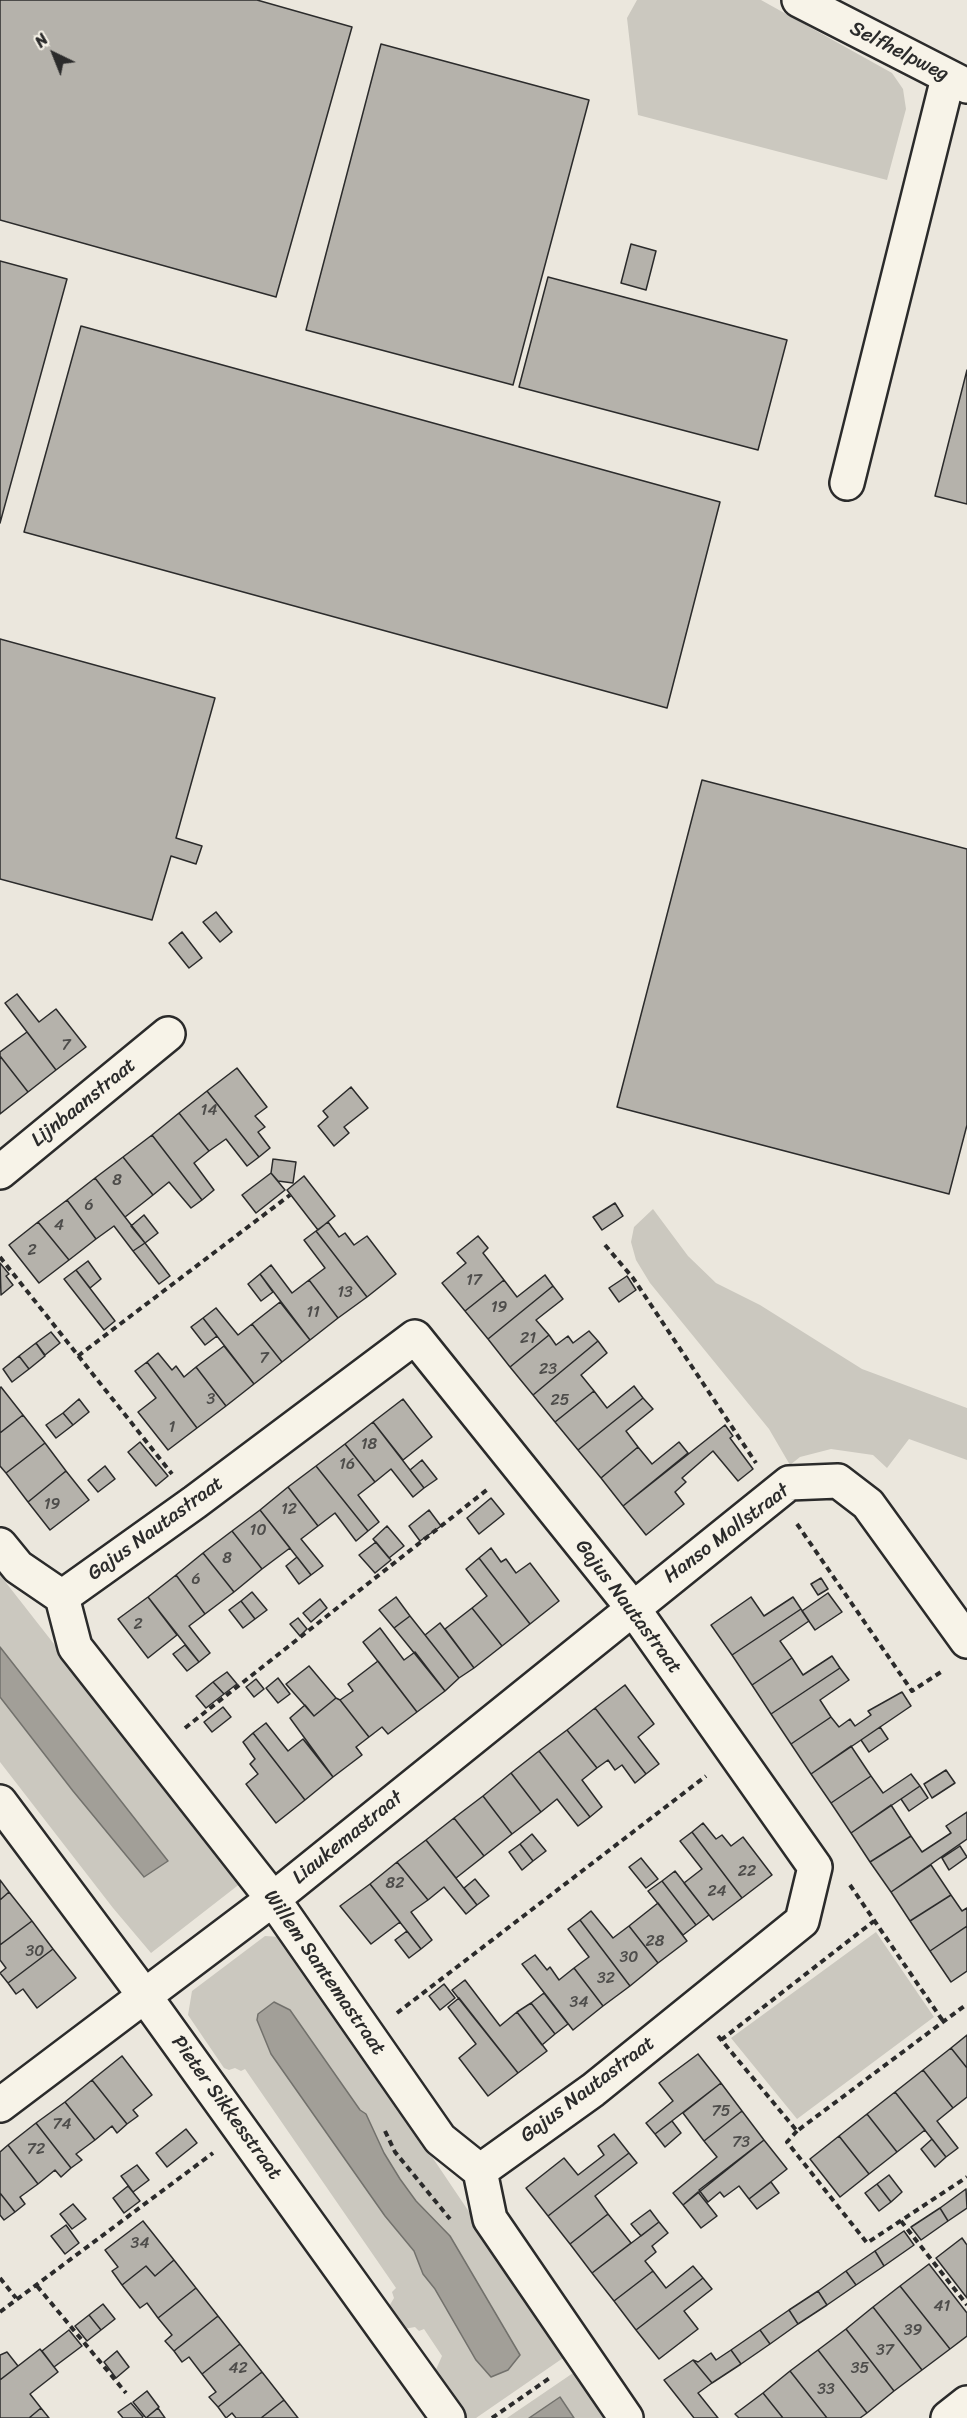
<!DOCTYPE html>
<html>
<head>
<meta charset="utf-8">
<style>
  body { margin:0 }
  #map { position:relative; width:967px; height:2418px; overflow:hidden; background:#ebe7dd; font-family:Sriracha,sans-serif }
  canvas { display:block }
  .north { position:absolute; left:24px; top:24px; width:60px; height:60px; -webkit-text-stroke:4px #f7f3e8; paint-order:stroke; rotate:317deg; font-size:16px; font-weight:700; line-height:24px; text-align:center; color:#2b2b2b }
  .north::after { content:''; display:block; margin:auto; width:21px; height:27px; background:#2b2b2b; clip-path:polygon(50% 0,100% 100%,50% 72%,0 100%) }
</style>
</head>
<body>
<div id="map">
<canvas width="967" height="2418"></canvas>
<div class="north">N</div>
</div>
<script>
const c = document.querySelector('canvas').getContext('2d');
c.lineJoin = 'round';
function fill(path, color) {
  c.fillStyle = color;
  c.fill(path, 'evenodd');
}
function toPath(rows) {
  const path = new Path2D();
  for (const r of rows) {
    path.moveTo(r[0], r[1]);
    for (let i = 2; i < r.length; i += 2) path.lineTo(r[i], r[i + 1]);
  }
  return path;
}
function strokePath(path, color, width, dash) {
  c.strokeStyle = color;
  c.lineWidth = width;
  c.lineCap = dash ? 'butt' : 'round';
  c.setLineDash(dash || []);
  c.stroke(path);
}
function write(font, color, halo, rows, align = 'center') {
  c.font = font + ' Sriracha,sans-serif';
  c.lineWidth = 6;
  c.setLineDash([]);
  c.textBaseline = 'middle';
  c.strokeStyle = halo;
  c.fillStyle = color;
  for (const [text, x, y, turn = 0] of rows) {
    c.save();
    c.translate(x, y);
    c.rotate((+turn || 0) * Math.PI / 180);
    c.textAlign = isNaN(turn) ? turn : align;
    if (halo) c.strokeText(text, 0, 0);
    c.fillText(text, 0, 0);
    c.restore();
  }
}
const green = toPath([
  [637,0,761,0,892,73,903,89,906,109,887,180,638,115,627,18],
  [653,1209,688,1256,716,1283,760,1305,862,1369,967,1408,967,1460,909,1439,887,1468,873,1455,831,1449,800,1457,790,1465,769,1429,650,1283,636,1260,631,1242,634,1227],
  [0,1575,241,1883,151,1953,113,1908,0,1762,0,1697,143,1877,168,1861,0,1647],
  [876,1932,934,2017,797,2119,731,2038],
  [265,1936,281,1937,340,2020,566,2356,476,2418,464,2418,434,2374,442,2356,424,2329,419,2331,415,2327,404,2329,388,2308,394,2298,392,2292,396,2288,245,2069,241,2071,235,2068,229,2070,224,2068,188,2015,192,1991],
  [290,2010,360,2110,366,2114,384,2153,400,2179,416,2201,450,2236,520,2355,435,2289,423,2274,414,2251,385,2216,271,2054],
  [576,2371,608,2418,574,2418,560,2397,529,2418,507,2418]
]);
const water = toPath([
  [0,1647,168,1861,144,1877,73,1791,0,1697,0,1647],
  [274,2002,290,2010,360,2110,366,2114,384,2153,400,2179,416,2201,450,2236,520,2355,508,2370,491,2377,476,2360,435,2289,423,2274,414,2251,385,2216,271,2054,257,2020,258,2014,274,2002],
  [560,2397,574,2418,529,2418,560,2397]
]);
const building = toPath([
  [0,0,257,0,352,27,276,297,0,220,0,0],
  [381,44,589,100,513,385,306,330,381,44],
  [631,244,656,251,646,290,621,283,631,244],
  [0,261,67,279,0,523,0,261],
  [548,277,787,340,758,450,519,387,548,277],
  [81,326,720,502,667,708,24,532,81,326],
  [967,370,967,504,935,496,967,370],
  [0,639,215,698,176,838,202,846,196,864,171,856,152,920,0,879,0,639],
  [702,780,967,849,967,1125,949,1194,617,1107,702,780],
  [216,912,232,932,220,942,203,922,216,912],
  [182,932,202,958,189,968,169,943,182,932],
  [17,994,39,1022,56,1009,86,1047,56,1070,5,1003,17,994],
  [27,1032,56,1070,28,1092,0,1056,0,1052,27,1032],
  [0,1056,28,1092,0,1114,0,1056],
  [237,1068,267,1107,255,1116,265,1127,258,1132,270,1148,259,1157,207,1091,237,1068],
  [351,1087,368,1108,344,1127,349,1133,334,1146,318,1126,328,1117,323,1111,351,1087],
  [207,1091,259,1157,247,1166,226,1139,209,1151,179,1113,207,1091],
  [179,1113,209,1151,194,1163,214,1190,202,1200,152,1135,179,1113],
  [152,1135,202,1200,191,1208,169,1182,153,1195,123,1157,152,1135],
  [123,1157,153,1195,125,1217,95,1178,123,1157],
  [273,1159,296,1162,293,1183,278,1181,271,1173,273,1159],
  [271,1173,285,1190,256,1213,242,1195,271,1173],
  [304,1176,335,1216,318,1230,287,1190,304,1176],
  [95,1178,145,1243,133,1251,114,1226,96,1239,67,1200,95,1178],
  [67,1200,96,1239,69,1260,38,1222,67,1200],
  [615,1203,623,1216,602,1230,593,1217,615,1203],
  [144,1215,158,1233,145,1243,131,1226,144,1215],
  [38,1222,69,1260,39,1283,9,1245,38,1222],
  [328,1222,339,1237,345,1233,354,1245,367,1236,396,1274,367,1297,316,1231,328,1222],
  [316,1231,367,1297,338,1318,309,1280,325,1268,304,1240,316,1231],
  [478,1236,488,1248,483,1253,504,1280,465,1311,442,1283,466,1263,457,1253,478,1236],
  [145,1243,170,1276,159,1284,133,1251,145,1243],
  [88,1261,101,1279,90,1288,76,1270,88,1261],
  [0,1263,9,1274,6,1276,13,1285,1,1295,0,1263],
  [271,1265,292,1293,309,1280,338,1318,310,1340,260,1274,271,1265],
  [76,1270,115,1321,104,1330,64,1279,76,1270],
  [260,1274,273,1292,261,1301,248,1284,260,1274],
  [545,1275,553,1286,488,1339,465,1311,504,1280,517,1297,545,1275],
  [627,1276,636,1290,619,1302,609,1288,627,1276],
  [553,1286,563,1299,536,1320,549,1335,510,1367,488,1339,553,1286],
  [280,1302,310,1340,282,1362,252,1324,280,1302],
  [216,1308,238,1335,252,1324,282,1362,254,1384,203,1318,216,1308],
  [203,1318,217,1336,205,1345,191,1327,203,1318],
  [589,1331,598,1341,533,1395,510,1367,549,1335,556,1345,568,1336,573,1343,589,1331],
  [51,1332,60,1343,45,1355,36,1343,51,1332],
  [598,1341,607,1353,581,1375,594,1391,555,1422,533,1395,598,1341],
  [36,1343,45,1356,29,1369,19,1356,36,1343],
  [224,1346,254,1384,226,1406,196,1367,224,1346],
  [158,1353,172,1370,176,1366,184,1377,196,1367,226,1406,197,1428,147,1362,158,1353],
  [19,1356,29,1369,12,1382,3,1369,19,1356],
  [147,1362,197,1428,168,1450,138,1412,156,1398,135,1371,147,1362],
  [634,1386,643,1398,578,1450,555,1422,594,1391,607,1408,634,1386],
  [1,1387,23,1415,0,1433,0,1388,1,1387],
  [643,1398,653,1409,626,1431,638,1447,601,1478,578,1450,643,1398],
  [79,1399,89,1412,73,1425,63,1413,79,1399],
  [403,1399,432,1437,403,1460,373,1422,403,1399],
  [63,1413,73,1425,56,1438,46,1425,63,1413],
  [23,1415,45,1443,6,1473,0,1466,0,1433,23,1415],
  [373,1422,424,1488,413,1497,391,1469,375,1482,345,1444,373,1422],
  [725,1425,733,1436,730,1438,753,1469,738,1481,713,1451,682,1478,686,1482,675,1492,684,1504,646,1535,623,1506,725,1425],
  [140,1442,168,1476,156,1486,128,1452,140,1442],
  [679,1442,688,1453,623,1506,601,1478,638,1447,652,1464,679,1442],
  [45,1443,66,1471,28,1502,6,1473,45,1443],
  [345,1444,375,1482,358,1495,379,1522,368,1531,316,1466,345,1444],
  [422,1460,437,1479,424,1488,410,1470,422,1460],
  [105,1466,115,1479,98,1492,88,1480,105,1466],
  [316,1466,368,1531,356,1541,335,1513,318,1526,288,1487,316,1466],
  [66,1471,89,1500,50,1530,28,1502,66,1471],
  [288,1487,318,1526,301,1539,323,1566,311,1575,260,1510,288,1487],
  [491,1498,504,1514,479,1534,467,1518,491,1498],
  [260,1510,290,1548,262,1569,232,1531,260,1510],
  [429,1510,441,1526,420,1541,409,1526,429,1510],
  [387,1526,404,1546,389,1558,373,1539,387,1526],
  [232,1531,262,1569,234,1592,203,1553,232,1531],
  [376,1542,391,1560,375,1573,359,1555,376,1542],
  [491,1548,501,1562,506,1559,516,1573,530,1563,559,1601,530,1624,479,1558,491,1548],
  [203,1553,234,1592,205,1614,176,1575,203,1553],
  [297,1557,311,1575,299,1584,286,1566,297,1557],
  [479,1558,530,1624,502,1646,472,1608,487,1596,466,1569,479,1558],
  [176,1575,205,1614,189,1626,210,1653,199,1662,148,1597,176,1575],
  [821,1578,828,1589,818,1595,811,1584,821,1578],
  [252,1592,267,1610,255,1619,241,1601,252,1592],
  [828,1593,842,1612,815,1630,802,1611,828,1593],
  [148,1597,177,1635,148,1658,118,1619,148,1597],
  [396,1597,410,1616,394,1628,379,1610,396,1597],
  [751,1597,764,1616,793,1597,801,1609,732,1655,711,1625,751,1597],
  [320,1599,327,1608,311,1622,303,1613,320,1599],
  [241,1601,255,1619,243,1628,229,1610,241,1601],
  [472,1608,502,1646,474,1668,445,1629,472,1608],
  [801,1609,809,1621,780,1641,792,1658,752,1685,732,1655,801,1609],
  [410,1616,459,1678,445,1691,394,1628,410,1616],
  [298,1618,307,1629,300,1636,290,1624,298,1618],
  [440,1623,474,1668,459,1678,425,1635,440,1623],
  [380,1628,404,1660,415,1652,445,1691,417,1712,363,1642,380,1628],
  [185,1645,199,1662,187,1671,173,1654,185,1645],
  [832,1656,840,1668,771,1714,752,1685,792,1658,803,1675,832,1656],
  [378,1661,417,1712,388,1734,382,1727,369,1737,340,1700,353,1691,348,1684,378,1661],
  [309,1666,336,1698,314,1716,286,1684,309,1666],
  [840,1668,849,1680,820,1700,831,1717,791,1744,771,1714,840,1668],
  [227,1672,237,1684,224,1694,213,1682,227,1672],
  [278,1678,290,1694,278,1703,266,1688,278,1678],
  [256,1679,264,1689,254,1697,246,1687,256,1679],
  [213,1682,224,1694,206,1708,196,1696,213,1682],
  [625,1685,654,1724,638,1737,659,1764,646,1774,595,1708,625,1685],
  [902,1692,911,1706,811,1774,791,1744,831,1717,839,1727,850,1719,855,1726,871,1715,868,1711,902,1692],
  [336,1698,340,1700,369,1737,356,1747,362,1755,333,1777,290,1718,305,1705,314,1716,336,1698],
  [223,1707,231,1717,212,1732,204,1722,223,1707],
  [595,1708,646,1774,635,1783,622,1765,615,1770,608,1760,597,1768,567,1730,595,1708],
  [266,1723,288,1751,303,1739,333,1777,305,1800,253,1733,266,1723],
  [880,1727,888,1739,869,1752,861,1740,880,1727],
  [567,1730,597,1768,582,1780,602,1807,590,1817,539,1751,567,1730],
  [253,1733,305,1800,276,1823,246,1784,258,1774,250,1764,255,1759,243,1742,253,1733],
  [851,1746,871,1776,831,1803,811,1774,851,1746],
  [539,1751,590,1817,578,1826,557,1799,541,1812,511,1773,539,1751],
  [946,1770,955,1783,932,1798,924,1784,946,1770],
  [511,1773,541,1812,512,1834,483,1796,511,1773],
  [911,1774,920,1786,851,1833,831,1803,871,1776,883,1793,911,1774],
  [920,1786,928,1798,909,1811,901,1799,920,1786],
  [483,1796,512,1834,484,1856,454,1818,483,1796],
  [891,1805,911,1836,870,1862,851,1833,891,1805],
  [967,1812,967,1839,891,1892,870,1862,911,1836,922,1852,951,1833,946,1826,967,1812],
  [454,1818,484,1856,456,1878,426,1840,454,1818],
  [703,1823,716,1839,722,1835,731,1846,743,1837,772,1875,742,1898,692,1832,703,1823],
  [692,1832,742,1898,713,1920,684,1883,702,1869,680,1841,692,1832],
  [532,1834,546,1851,533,1861,520,1844,532,1834],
  [426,1840,477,1905,466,1914,444,1887,428,1900,397,1862,426,1840],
  [520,1844,533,1861,522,1870,509,1852,520,1844],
  [960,1846,967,1857,949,1870,942,1858,960,1846],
  [641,1858,658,1879,646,1888,629,1867,641,1858],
  [397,1862,428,1900,411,1912,432,1940,421,1949,370,1884,397,1862],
  [931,1865,951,1895,910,1921,891,1892,931,1865],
  [675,1871,709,1915,696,1925,662,1881,675,1871],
  [475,1879,489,1896,477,1905,464,1888,475,1879],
  [0,1880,9,1892,0,1900,0,1880],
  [662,1881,696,1925,683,1935,648,1891,662,1881],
  [370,1884,400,1922,371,1944,340,1906,370,1884],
  [9,1892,32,1921,0,1945,0,1900,9,1892],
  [951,1895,962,1911,967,1908,967,1926,930,1951,910,1921,951,1895],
  [658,1903,687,1941,658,1963,629,1926,658,1903],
  [591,1911,613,1938,629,1926,658,1963,630,1986,580,1920,591,1911],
  [580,1920,630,1986,603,2006,574,1968,589,1957,568,1929,580,1920],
  [32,1921,53,1949,8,1983,0,1973,6,1968,0,1960,0,1945,32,1921],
  [967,1926,967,1971,951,1982,930,1951,967,1926],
  [407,1931,421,1949,409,1958,395,1940,407,1931],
  [53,1949,76,1978,37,2008,23,1989,16,1994,8,1983,53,1949],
  [535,1955,547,1970,550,1967,559,1980,574,1968,603,2006,573,2030,522,1964,535,1955],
  [465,1980,500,2026,517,2012,547,2051,518,2073,452,1990,465,1980],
  [444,1984,455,1998,440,2010,429,1996,444,1984],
  [544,1993,568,2024,555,2034,531,2003,544,1993],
  [459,1998,518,2073,488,2096,459,2058,476,2044,448,2007,459,1998],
  [531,2003,555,2034,542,2045,517,2012,531,2003],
  [967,2035,967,2068,951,2048,967,2035],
  [951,2048,967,2068,967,2097,953,2108,923,2070,951,2048],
  [698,2054,721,2083,655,2134,646,2123,673,2101,659,2083,698,2054],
  [122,2056,152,2095,133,2110,138,2116,127,2124,92,2080,122,2056],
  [923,2070,953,2108,937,2121,958,2148,946,2157,895,2092,923,2070],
  [92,2080,127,2124,117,2133,112,2126,95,2140,65,2102,92,2080],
  [721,2083,742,2111,704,2141,683,2113,721,2083],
  [895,2092,925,2130,897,2152,867,2114,895,2092],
  [65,2102,95,2140,76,2154,82,2160,71,2168,36,2123,65,2102],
  [742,2111,764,2140,683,2205,673,2193,717,2157,704,2141,742,2111],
  [867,2114,897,2152,869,2174,839,2136,867,2114],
  [672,2121,681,2133,665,2147,655,2134,672,2121],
  [36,2123,71,2168,61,2177,55,2170,38,2184,8,2145,36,2123],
  [186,2129,197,2143,167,2167,156,2153,186,2129],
  [614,2134,629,2153,548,2216,526,2188,564,2158,578,2175,604,2155,598,2146,614,2134],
  [839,2136,869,2174,840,2197,810,2159,839,2136],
  [932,2139,946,2157,935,2167,921,2149,932,2139],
  [764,2140,787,2169,749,2199,739,2186,724,2197,720,2192,708,2202,699,2190,764,2140],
  [8,2145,38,2184,20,2197,25,2204,15,2212,0,2193,0,2152,8,2145],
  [629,2153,637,2163,595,2196,608,2214,570,2244,548,2216,629,2153],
  [137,2165,149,2180,133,2192,121,2176,137,2165],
  [889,2175,902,2192,891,2202,877,2184,889,2175],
  [771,2182,779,2193,757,2209,749,2199,771,2182],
  [877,2184,891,2202,879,2211,865,2193,877,2184],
  [128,2186,140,2201,124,2213,113,2198,128,2186],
  [966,2189,967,2208,948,2221,940,2208,966,2189],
  [698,2192,717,2216,701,2228,683,2205,698,2192],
  [0,2193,15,2212,4,2220,0,2215,0,2193],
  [73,2204,86,2219,72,2229,60,2214,73,2204],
  [940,2208,948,2221,921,2240,911,2227,940,2208],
  [650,2210,659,2222,641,2236,631,2224,650,2210],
  [608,2214,631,2243,592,2273,570,2244,608,2214],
  [143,2221,174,2260,155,2276,146,2266,122,2285,112,2271,118,2267,105,2250,143,2221],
  [659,2222,668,2233,652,2246,656,2252,645,2261,653,2271,614,2301,592,2273,659,2222],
  [66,2225,79,2243,65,2254,51,2236,66,2225],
  [904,2231,914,2245,884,2266,875,2251,904,2231],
  [962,2238,967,2245,967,2298,936,2258,962,2238],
  [875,2251,884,2266,856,2285,846,2271,875,2251],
  [174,2260,196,2288,158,2318,147,2303,140,2308,122,2285,146,2266,155,2276,174,2260],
  [929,2264,967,2313,967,2336,950,2349,900,2286,929,2264],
  [693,2266,703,2278,636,2330,614,2301,653,2271,666,2288,693,2266],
  [846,2271,856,2285,827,2305,818,2291,846,2271],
  [703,2278,712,2289,684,2311,698,2329,659,2359,636,2330,703,2278],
  [900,2286,950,2349,922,2370,873,2307,900,2286],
  [196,2288,218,2316,174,2351,165,2341,172,2335,158,2318,196,2288],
  [818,2291,827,2305,798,2324,789,2310,818,2291],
  [103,2304,115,2319,101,2330,89,2315,103,2304],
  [873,2307,922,2370,894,2391,846,2329,873,2307],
  [789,2310,798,2324,770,2344,760,2330,789,2310],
  [89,2315,101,2330,87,2341,75,2326,89,2315],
  [218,2316,240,2344,202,2374,189,2357,182,2362,174,2351,218,2316],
  [846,2329,894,2391,867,2413,818,2350,846,2329],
  [69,2330,82,2346,54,2367,42,2351,69,2330],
  [760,2330,770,2344,741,2364,731,2350,760,2330],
  [240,2344,262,2372,218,2407,209,2397,216,2392,202,2374,240,2344],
  [40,2349,58,2372,30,2394,41,2408,29,2418,0,2418,0,2380,40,2349],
  [731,2350,741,2364,712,2383,693,2360,698,2362,711,2353,716,2360,731,2350],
  [818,2350,867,2413,860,2418,827,2418,790,2371,818,2350],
  [117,2351,129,2367,116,2378,104,2362,117,2351],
  [7,2352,18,2366,0,2380,0,2355,7,2352],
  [693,2360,712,2383,698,2393,718,2418,694,2418,664,2380,693,2360],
  [790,2371,827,2418,783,2418,763,2393,790,2371],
  [262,2372,284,2400,261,2418,236,2418,232,2413,226,2418,218,2407,262,2372],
  [147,2391,159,2407,146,2418,133,2402,147,2391],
  [763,2393,783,2418,739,2418,735,2414,763,2393],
  [284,2400,298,2418,261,2418,284,2400],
  [131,2403,143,2417,142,2418,123,2418,118,2412,131,2403],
  [41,2408,49,2418,29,2418,41,2408],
  [158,2408,165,2418,146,2418,158,2408]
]);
const path = toPath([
  [605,1245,633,1278,756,1463],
  [0,1257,172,1474],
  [78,1356,290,1195],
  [797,1524,912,1691,944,1670],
  [185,1728,488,1489],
  [850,1885,943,2021],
  [397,2013,706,1776],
  [718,2036,797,2131,967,2004],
  [721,2040,874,1921],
  [385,2131,395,2152,450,2219],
  [797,2131,787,2142,867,2243,967,2177],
  [901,2221,967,2305],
  [0,2278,16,2298],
  [37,2286,126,2393],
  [0,2312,213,2153],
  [492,2418,551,2377]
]);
const minor = toPath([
  [799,0,967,86],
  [847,483,948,78],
  [0,1172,168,1034],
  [0,1545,18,1567,62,1597,75,1647,273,1899,440,2139,480,2171,490,2219,626,2418],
  [62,1597,195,1502,415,1337,632,1607,815,1867,802,1921,593,2090,480,2171],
  [0,1802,144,1995,448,2418],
  [0,2105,273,1899,789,1483,838,1481,868,1504,967,1641],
  [948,2418,967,2403]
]);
const numberNames = [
  ["7",66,1046],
  ["14",209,1111],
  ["8",117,1181],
  ["6",89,1206],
  ["4",59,1226],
  ["2",32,1251],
  ["17",474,1281],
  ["13",345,1293],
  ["19",499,1308],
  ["11",313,1313],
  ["21",528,1339],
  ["7",264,1359],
  ["23",548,1370],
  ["3",211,1400],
  ["25",560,1401],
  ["1",172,1428],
  ["18",369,1445],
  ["16",347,1465],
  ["19",52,1505],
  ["12",289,1510],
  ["10",258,1531],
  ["8",227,1559],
  ["6",196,1580],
  ["2",138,1625],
  ["22",747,1872],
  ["82",395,1884],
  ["24",717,1892],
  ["28",655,1942],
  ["30",35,1952],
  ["30",629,1958],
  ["32",606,1979],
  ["34",579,2003],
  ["75",721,2112],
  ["74",62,2125],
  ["73",741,2143],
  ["72",36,2150],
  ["34",140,2244],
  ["41",942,2307],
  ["39",913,2331],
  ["37",885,2351],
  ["42",238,2369],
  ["35",860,2369],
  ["33",826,2390]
];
const streetNames = [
  ["Selfhelpweg",899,52,27],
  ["Lijnbaanstraat",84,1103,-39],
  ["Gajus Nautastraat",156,1529,-36],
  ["Hanso Mollstraat",727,1534,-37],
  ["Gajus Nautastraat",628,1607,53],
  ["Liaukemastraat",348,1838,-39],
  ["Willem Santemastraat",324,1973,55],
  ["Gajus Nautastraat",588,2090,-37],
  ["Pieter Sikkesstraat",226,2108,54]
];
fill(green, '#cbc8bf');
fill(water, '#a29f98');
strokePath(water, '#72716c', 1.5);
fill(building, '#b5b2ab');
strokePath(building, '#2b2b2b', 1.5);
strokePath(minor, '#2b2b2b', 38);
strokePath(path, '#2b2b2b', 4, [6, 4.5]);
strokePath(minor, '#f7f3e8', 33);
write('16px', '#4e4d4b', null, numberNames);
write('20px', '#2b2b2b', '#f7f3e8', streetNames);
</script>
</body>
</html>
